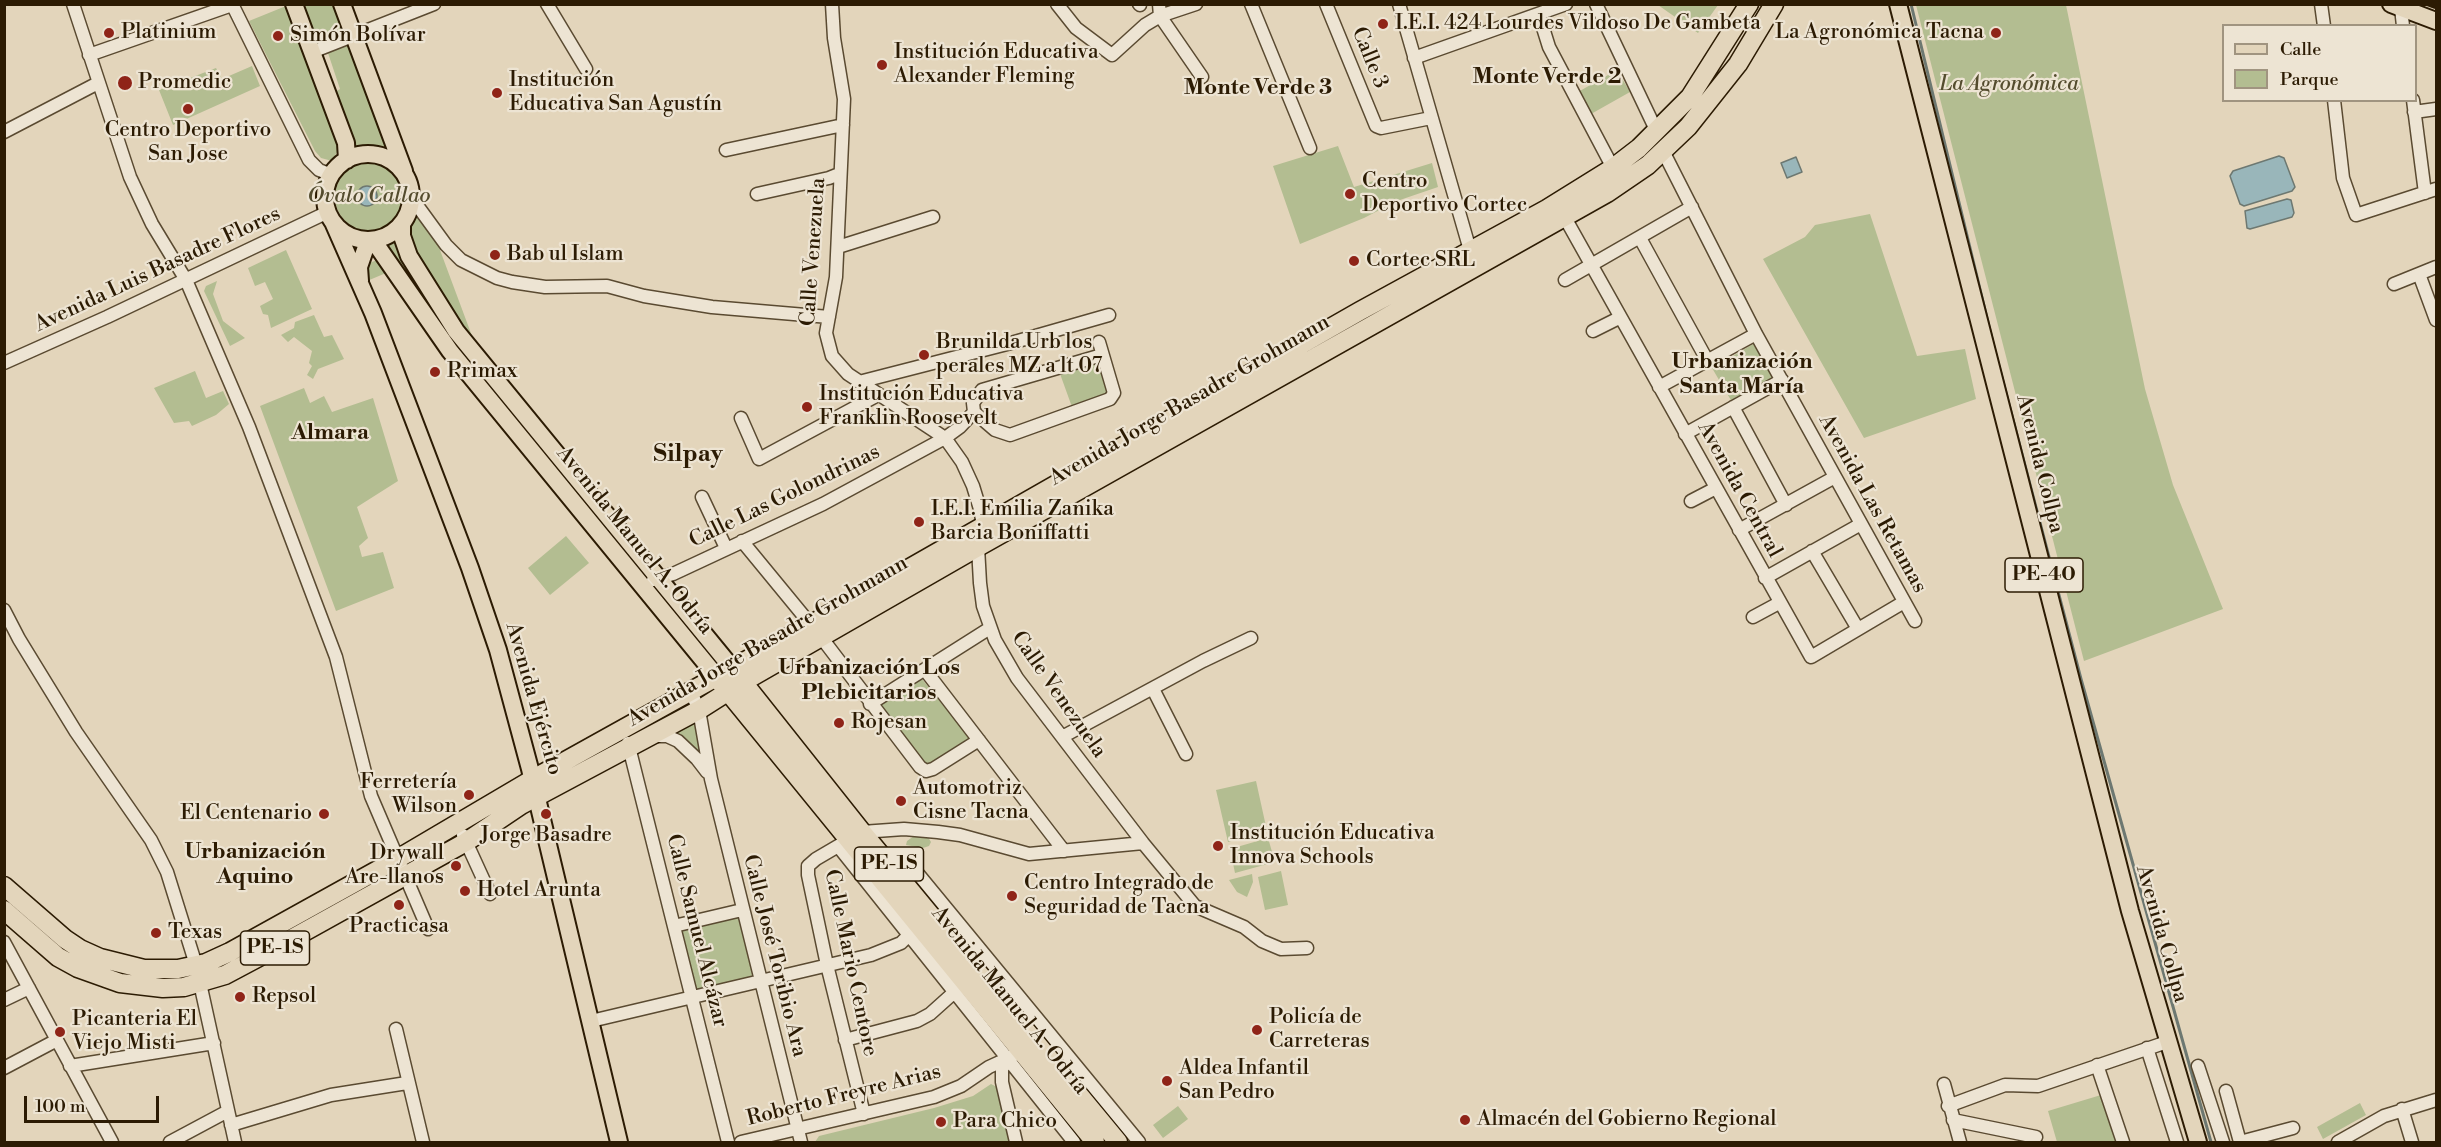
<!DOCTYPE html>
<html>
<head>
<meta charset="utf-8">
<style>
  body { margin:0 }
  #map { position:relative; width:2441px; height:1147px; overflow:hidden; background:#e3d5bb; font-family:"Libre Bodoni",serif }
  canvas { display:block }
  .frame { position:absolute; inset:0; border:6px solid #2c1b03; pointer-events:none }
  .legend { position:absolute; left:2222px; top:24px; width:195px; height:78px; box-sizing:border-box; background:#ede4d3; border:2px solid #a09480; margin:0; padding:8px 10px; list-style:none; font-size:18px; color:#2c1b03 }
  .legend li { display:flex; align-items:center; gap:12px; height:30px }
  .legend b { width:30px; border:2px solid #a09480 }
  .scale { position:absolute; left:24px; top:1096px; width:135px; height:27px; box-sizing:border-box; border:3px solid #2c1b03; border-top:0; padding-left:8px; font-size:18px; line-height:21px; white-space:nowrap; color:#2c1b03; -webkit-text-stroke:4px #ede4d3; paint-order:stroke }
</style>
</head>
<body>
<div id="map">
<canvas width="2441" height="1147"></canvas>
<div class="frame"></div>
<ul class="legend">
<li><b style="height:8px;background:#e3d5bb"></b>Calle</li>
<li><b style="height:16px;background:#b3bd91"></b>Parque</li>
</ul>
<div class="scale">100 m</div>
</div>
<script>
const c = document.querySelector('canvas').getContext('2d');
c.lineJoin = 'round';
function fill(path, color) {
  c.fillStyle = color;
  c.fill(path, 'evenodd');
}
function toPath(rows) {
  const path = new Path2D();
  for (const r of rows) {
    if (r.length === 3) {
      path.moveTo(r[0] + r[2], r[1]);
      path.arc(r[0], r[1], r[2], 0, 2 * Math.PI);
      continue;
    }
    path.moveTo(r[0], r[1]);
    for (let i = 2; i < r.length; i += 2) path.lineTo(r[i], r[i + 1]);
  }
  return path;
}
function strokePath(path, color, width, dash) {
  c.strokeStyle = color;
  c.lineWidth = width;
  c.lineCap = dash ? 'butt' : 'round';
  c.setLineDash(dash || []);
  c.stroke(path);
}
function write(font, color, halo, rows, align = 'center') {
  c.font = font + ' "Libre Bodoni",serif';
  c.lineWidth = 4.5;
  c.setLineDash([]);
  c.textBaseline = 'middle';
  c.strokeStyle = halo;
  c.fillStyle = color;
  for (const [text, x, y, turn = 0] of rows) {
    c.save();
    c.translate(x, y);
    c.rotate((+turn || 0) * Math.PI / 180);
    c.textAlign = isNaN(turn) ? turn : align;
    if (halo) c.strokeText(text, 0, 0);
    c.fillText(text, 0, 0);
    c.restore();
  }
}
const green = toPath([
  [302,5,337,5,346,29,316,41],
  [1658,5,1718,5,1698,33],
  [1916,5,2066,5,2145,389,2173,485,2223,609,2084,661],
  [286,6,340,147,332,161,321,158,315,151,249,21],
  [351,44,390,149,368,146,354,147,335,92,340,89,328,53],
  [252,66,260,86,173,125,159,90,216,68,222,79],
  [1617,70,1630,92,1591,114,1578,92],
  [1338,146,1354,187,1432,163,1438,187,1397,201,1364,218,1300,244,1273,166],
  [369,197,34],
  [1870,214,1917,356,1965,349,1976,399,1864,438,1763,259,1805,237,1815,225],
  [414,217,419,217,437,242,472,336,462,329,419,264,407,231,410,222],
  [396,237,463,351,461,353,386,244],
  [286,250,312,309,271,328,268,315,263,314,260,306,273,299,265,282,255,286,248,268],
  [377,260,386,273,367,281,367,264],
  [217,281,213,294,223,321,245,338,230,346,204,291,206,286],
  [314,315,324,337,332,335,344,359,318,369,313,379,307,375,312,366,309,363,312,351,294,337,288,342,281,335,294,328,295,322],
  [1755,343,1775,378,1732,402,1712,368],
  [1095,362,1100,365,1107,394,1072,407,1059,371],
  [195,371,206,398,223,391,229,404,216,415,192,426,189,421,174,423,154,388],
  [304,388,310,403,324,396,332,412,373,398,398,481,357,507,368,538,359,546,362,557,383,552,394,588,336,611,260,406],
  [566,536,589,563,550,595,528,568],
  [922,679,971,740,928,766,879,705],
  [694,718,703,754,699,754,673,732],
  [1256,781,1267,831,1228,842,1216,790],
  [914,836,928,837,931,842,929,846,923,848,906,845,907,841],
  [1268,838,1275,862,1235,873,1230,849],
  [1281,871,1288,905,1265,910,1258,877],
  [1252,874,1253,882,1247,897,1237,892,1229,880],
  [738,917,753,977,696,992,680,929],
  [991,1084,997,1087,1011,1142,815,1142,819,1136,934,1108,973,1096],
  [2101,1095,2118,1142,2057,1142,2048,1111],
  [2360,1103,2366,1115,2323,1139,2317,1127],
  [1178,1106,1188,1119,1163,1138,1153,1125]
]);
const water = toPath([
  [2279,156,2284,158,2295,187,2292,191,2244,206,2240,204,2230,176,2233,171,2279,156],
  [1796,157,1802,172,1787,178,1781,163,1796,157],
  [367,196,10],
  [2287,199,2291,200,2294,213,2292,217,2250,229,2247,228,2245,211,2287,199]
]);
const stream = toPath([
  [1911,4,1994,347,2081,679,2211,1142]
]);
const minor = toPath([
  [73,4,130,177,152,224,186,280,249,427,336,657,371,796,428,929],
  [232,4,309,160,319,170,332,175],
  [547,4,586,69],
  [832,4,834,38,844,99,836,277,826,333,832,356,848,374,945,438,962,462,973,486,980,509,983,525,978,547,980,583,983,606,995,640,1017,678,1143,843,1195,906,1244,927,1262,941,1281,949,1307,948],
  [1057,4,1076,28,1112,55,1145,25,1160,16,1196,4],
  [1139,4,1140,5],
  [1159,4,1160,16,1202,77],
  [1251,4,1310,148],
  [1326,4,1376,126,1381,128,1431,118],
  [1399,4,1472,257],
  [1596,4,1657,132],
  [2321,4,2324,26],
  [2401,8,2403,26],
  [1539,15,1549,47,1613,168],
  [312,52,434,4],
  [89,55,232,5],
  [1414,58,1566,4],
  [2334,100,2343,178,2356,215,2436,189],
  [2413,100,2425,193],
  [2414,112,2436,109],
  [4,132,98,83],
  [726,150,843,125],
  [1663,151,1756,334,1915,621],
  [757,194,829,178,839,174],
  [411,197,446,245,461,260,497,278,512,282,545,287,607,286,644,296,712,307,829,317],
  [1564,216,1811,657,1904,602],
  [1640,238,1707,360],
  [838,247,933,217],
  [2419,274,2436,320],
  [1565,280,1692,207],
  [2394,284,2436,267],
  [1593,331,1619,318],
  [4,363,107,317,328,212],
  [859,382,1011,343,1109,315],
  [1659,387,1756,334],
  [1733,407,1786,505],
  [974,412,995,430,1010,435,1110,399,1114,393,1099,342],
  [741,418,759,459,878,395],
  [1685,434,1782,380],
  [702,497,726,548],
  [1691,501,1716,488],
  [1739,530,1835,477],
  [742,541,821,637,920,767,926,771,933,769,979,740],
  [1812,551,1858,629],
  [1765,578,1861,524],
  [653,580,673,574,823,504,945,438,960,427,974,412,973,403,982,390,1102,355],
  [4,610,19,639,76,732,151,840,167,872,196,965,235,1142],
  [1753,617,1779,603],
  [925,670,1064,851],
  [1153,689,1186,754],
  [691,692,699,710,711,779,801,1142],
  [870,704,990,628],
  [653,736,667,736,678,741,697,759,707,772],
  [1062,737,1203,661,1251,638],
  [628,743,728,1142],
  [463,835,490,894],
  [838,846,1074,1142],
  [886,861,905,858,1139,1142],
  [674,926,742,910],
  [4,942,112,1142],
  [4,1000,29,988],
  [591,1021,871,955,901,943,913,931],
  [396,1029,423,1142],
  [845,1040,917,1021,930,1014,959,988],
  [2147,1048,2177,1142],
  [1008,1059,1002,1069,1002,1082,1016,1142],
  [2097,1065,2123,1142],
  [70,1066,214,1043],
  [2198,1066,2223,1142],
  [4,1068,57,1040],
  [1944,1084,1960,1142],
  [2226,1091,2240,1142],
  [1948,1106,2005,1085,2038,1086,2167,1042],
  [2402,1109,2412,1142],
  [864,1114,827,965,808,875,808,866,816,859,862,832,904,829,938,832,960,835,1029,854,1143,843],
  [1953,1120,2036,1137],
  [231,1125,331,1095,407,1083],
  [170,1142,228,1111],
  [741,1142,934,1097,961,1086,989,1067,1013,1056],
  [2240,1142,2293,1128],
  [2338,1142,2384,1116,2436,1100]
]);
const major = toPath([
  [294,4,346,143,347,160],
  [342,4,404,171],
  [1898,4,2130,911,2198,1142],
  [2391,4,2436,21],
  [368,197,43],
  [333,222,373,313,470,568,498,650,530,769,619,1142],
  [402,225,402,236,409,256,456,331,732,668],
  [373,240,450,351,717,677],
  [360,281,359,267,368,241]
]);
const highway = toPath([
  [735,672,862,832,1118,1142],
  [721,683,1095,1142],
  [4,886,65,939,80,949,100,958,144,969,178,969,206,963,230,952,394,861,533,779,810,625,1360,311,1547,209,1613,168,1639,148,1690,97,1749,4],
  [4,910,58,957,78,968,120,983,163,988,184,987,225,975,257,958,466,842,521,805,699,710,743,682,978,547,1607,193,1648,165,1688,127,1738,64,1774,4]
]);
const rail = toPath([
  [2426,4,2436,8]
]);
const markers = [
  [1383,24,6,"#8f2418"],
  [109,33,6,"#8f2418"],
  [1996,33,6,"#8f2418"],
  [278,36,6,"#8f2418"],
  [882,65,6,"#8f2418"],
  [125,83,8,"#8f2418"],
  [497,93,6,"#8f2418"],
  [188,109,6,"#8f2418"],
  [1350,194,6,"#8f2418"],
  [495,255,6,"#8f2418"],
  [1354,261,6,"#8f2418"],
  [924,355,6,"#8f2418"],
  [435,372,6,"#8f2418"],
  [807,407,6,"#8f2418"],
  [919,522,6,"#8f2418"],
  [839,723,6,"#8f2418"],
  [469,795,6,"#8f2418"],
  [901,801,6,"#8f2418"],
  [324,814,6,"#8f2418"],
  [546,814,6,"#8f2418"],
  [1218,846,6,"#8f2418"],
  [456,866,6,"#8f2418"],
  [465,891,6,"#8f2418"],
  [1012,896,6,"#8f2418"],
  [399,905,6,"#8f2418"],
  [156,933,6,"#8f2418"],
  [240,997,6,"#8f2418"],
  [1257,1030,6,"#8f2418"],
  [60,1032,6,"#8f2418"],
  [1167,1081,6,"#8f2418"],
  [1465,1120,6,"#8f2418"],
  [941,1122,6,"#8f2418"]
];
const shields = [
  [2044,575,78],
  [889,864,69],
  [275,948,69]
];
const shieldNames = [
  ["PE-40",2044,575],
  ["PE-1S",889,864],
  ["PE-1S",275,948]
];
const poiNames = [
  ["I.E.I. 424 Lourdes Vildoso De Gambeta",1395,24],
  ["Platinium",121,33],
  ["La Agronómica Tacna",1984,33,"right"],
  ["Simón Bolívar",290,36],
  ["Institución Educativa",894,53],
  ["Alexander Fleming",894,77],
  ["Institución",509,81],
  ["Educativa San Agustín",509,105],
  ["Promedic",138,83],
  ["Centro Deportivo",188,131,"center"],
  ["San Jose",188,155,"center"],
  ["Centro",1362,182],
  ["Deportivo Cortec",1362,206],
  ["Bab ul Islam",507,255],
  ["Cortec SRL",1366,261],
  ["Brunilda Urb los",936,343],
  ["perales MZ a lt 07",936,367],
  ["Primax",447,372],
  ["Institución Educativa",819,395],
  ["Franklin Roosevelt",819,419],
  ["I.E.I. Emilia Zanika",931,510],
  ["Barcia Boniffatti",931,534],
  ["Rojesan",851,723],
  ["Ferretería",457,783,"right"],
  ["Wilson",457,807,"right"],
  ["Automotriz",913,789],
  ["Cisne Tacna",913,813],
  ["El Centenario",312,814,"right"],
  ["Institución Educativa",1230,834],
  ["Innova Schools",1230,858],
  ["Jorge Basadre",546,836,"center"],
  ["Drywall",444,854,"right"],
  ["Are-llanos",444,878,"right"],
  ["Centro Integrado de",1024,884],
  ["Seguridad de Tacna",1024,908],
  ["Hotel Arunta",477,891],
  ["Practicasa",399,927,"center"],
  ["Texas",168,933],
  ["Repsol",252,997],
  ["Policía de",1269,1018],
  ["Carreteras",1269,1042],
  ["Picanteria El",72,1020],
  ["Viejo Misti",72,1044],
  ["Aldea Infantil",1179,1069],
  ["San Pedro",1179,1093],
  ["Almacén del Gobierno Regional",1477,1120],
  ["Para Chico",953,1122]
];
const streetNames = [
  ["Calle 3",1369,58,68],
  ["Calle Venezuela",814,252,-86],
  ["Avenida Luis Basadre Flores",158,270,-25],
  ["Avenida Jorge Basadre Grohmann",1190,401,-30],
  ["Avenida Collpa",2039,464,76],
  ["Avenida Central",1739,490,61],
  ["Calle Las Golondrinas",785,497,-26],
  ["Avenida Las Retamas",1872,504,61],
  ["Avenida Manuel A. Odría",634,541,51],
  ["Avenida Jorge Basadre Grohmann",768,642,-30],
  ["Calle Venezuela",1058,695,55],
  ["Avenida Ejército",533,699,74],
  ["Calle Samuel Alcázar",696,931,76],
  ["Avenida Collpa",2161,934,74],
  ["Calle José Toribio Ara",774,956,76],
  ["Calle Mario Centore",850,963,78],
  ["Avenida Manuel A. Odría",1009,1001,51],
  ["Roberto Freyre Arias",844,1096,-14]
];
const parkNames = [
  ["La Agronómica",2009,85],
  ["Óvalo Callao",369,197]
];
const neighbourhoodNames = [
  ["Monte Verde 2",1547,78],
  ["Monte Verde 3",1258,89],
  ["Urbanización",1742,363],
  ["Santa María",1742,388],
  ["Almara",330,434],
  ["Urbanización Los",869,669],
  ["Plebicitarios",869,694],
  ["Urbanización",255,853],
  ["Aquino",255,878]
];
const quarterNames = [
  ["Silpay",688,455]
];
fill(green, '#b3bd91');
fill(water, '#99b6ba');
strokePath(water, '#6d7871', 1.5);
strokePath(stream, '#6d7871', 3);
strokePath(minor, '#5a4a31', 15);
strokePath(major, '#2c1b03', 20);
strokePath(highway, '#2c1b03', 21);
strokePath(minor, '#ede4d3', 12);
strokePath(major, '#e3d5bb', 16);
strokePath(highway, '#e3d5bb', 18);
strokePath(rail, '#2c1b03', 3, [10, 10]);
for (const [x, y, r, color] of markers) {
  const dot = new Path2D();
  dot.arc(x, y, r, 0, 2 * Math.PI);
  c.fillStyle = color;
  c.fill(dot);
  strokePath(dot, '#ede4d3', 2);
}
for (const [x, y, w] of shields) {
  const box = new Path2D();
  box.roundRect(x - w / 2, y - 17, w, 34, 4.5);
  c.fillStyle = '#ede4d3';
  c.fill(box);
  strokePath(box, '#2c1b03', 1.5);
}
write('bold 20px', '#2c1b03', null, shieldNames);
write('21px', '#2c1b03', '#ede4d3', poiNames, 'left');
write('21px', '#2c1b03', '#ede4d3', streetNames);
write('italic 21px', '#544c2e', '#ede4d3', parkNames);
write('bold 22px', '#2c1b03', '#ede4d3', neighbourhoodNames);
write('bold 24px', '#2c1b03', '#ede4d3', quarterNames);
</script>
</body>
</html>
